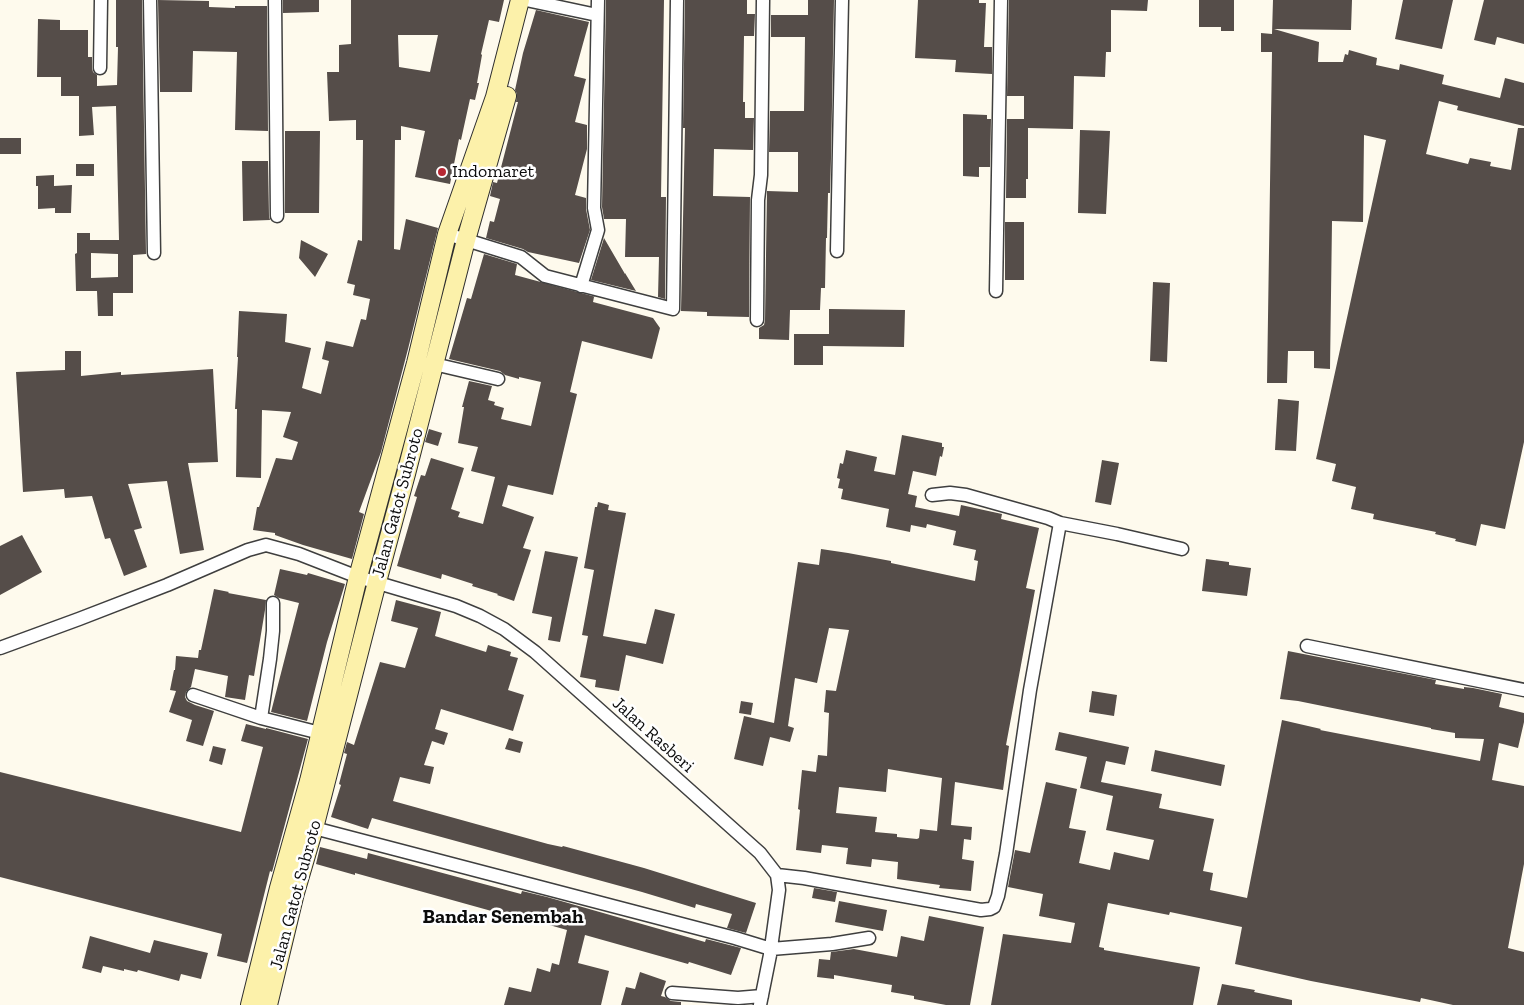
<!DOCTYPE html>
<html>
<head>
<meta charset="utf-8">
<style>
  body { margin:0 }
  canvas { display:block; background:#fefaed }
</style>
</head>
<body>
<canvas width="1524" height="1005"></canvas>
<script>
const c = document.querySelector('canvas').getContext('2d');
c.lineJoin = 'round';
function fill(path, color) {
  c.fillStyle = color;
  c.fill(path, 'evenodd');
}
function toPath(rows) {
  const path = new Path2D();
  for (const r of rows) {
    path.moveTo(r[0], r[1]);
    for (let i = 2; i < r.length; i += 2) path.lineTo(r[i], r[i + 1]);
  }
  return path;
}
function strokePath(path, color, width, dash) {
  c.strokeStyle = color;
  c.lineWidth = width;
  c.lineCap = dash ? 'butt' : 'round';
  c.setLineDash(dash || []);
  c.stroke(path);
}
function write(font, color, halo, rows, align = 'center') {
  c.font = font + ' "Zilla Slab",serif';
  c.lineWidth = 5;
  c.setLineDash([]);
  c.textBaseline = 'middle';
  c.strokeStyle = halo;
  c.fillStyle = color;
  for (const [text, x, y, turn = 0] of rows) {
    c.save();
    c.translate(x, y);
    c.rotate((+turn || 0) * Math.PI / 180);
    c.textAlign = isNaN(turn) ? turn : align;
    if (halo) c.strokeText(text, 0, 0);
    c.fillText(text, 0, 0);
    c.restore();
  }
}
const building = toPath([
  [116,0,142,0,146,254,133,255,133,293,113,293,113,316,98,316,97,291,76,291,75,254,77,253,77,233,90,233,90,240,119,240,116,106,92,107,94,135,79,136,79,96,61,96,61,77,37,77,38,19,60,20,60,30,88,30,88,57,92,57,92,68,93,72,97,75,97,86,117,85,118,47,116,47],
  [91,253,118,254,118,277,91,278],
  [158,0,209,1,209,7,235,8,235,6,267,6,268,131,235,130,237,52,193,51,192,92,160,92],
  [283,0,319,0,319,12,283,13],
  [351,0,504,0,499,22,489,20,481,54,482,55,477,83,479,83,475,100,470,99,461,140,459,139,450,184,415,177,425,131,401,126,401,140,395,140,394,249,400,250,406,219,438,228,408,349,381,452,359,512,364,514,352,559,303,545,275,535,275,533,253,530,257,507,259,507,276,458,292,460,298,442,283,437,291,412,262,410,261,478,236,477,237,409,235,409,238,357,237,357,239,311,287,314,285,342,311,348,302,388,321,394,329,361,322,359,326,341,353,347,361,319,366,320,370,299,353,295,355,285,347,283,358,240,362,241,363,140,356,140,356,120,329,121,327,72,339,72,339,45,351,44],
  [398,35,438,35,430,72,399,67],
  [606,0,664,0,661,197,666,197,665,299,658,297,659,257,625,257,626,219,604,219,602,207],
  [685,0,747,0,747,14,755,14,754,36,744,36,743,102,745,102,745,118,754,118,753,150,714,149,713,196,750,197,749,317,707,316,707,312,681,311,685,128,683,128],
  [808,0,834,0,831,158,830,193,828,193,827,238,826,238,825,288,821,288,820,310,790,310,789,340,759,339,759,328,764,325,765,320,767,191,798,192,798,152,769,152,770,111,804,111,805,37,771,37,771,15,808,15],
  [918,0,979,0,979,3,986,3,984,47,992,47,992,74,955,72,956,60,915,58],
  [1009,0,1148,0,1147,11,1111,10,1111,52,1106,52,1105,77,1074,76,1073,129,1028,128,1028,179,1026,179,1026,198,1006,198,1007,119,1024,119,1024,96,1007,96],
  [1199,0,1234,0,1234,31,1221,31,1221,27,1199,27],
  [1273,0,1352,0,1351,30,1274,29,1319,42,1318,62,1343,62,1345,54,1348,55,1349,50,1377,58,1376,65,1399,70,1400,64,1444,75,1442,84,1500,98,1505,78,1524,83,1524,126,1457,110,1458,106,1439,101,1426,154,1468,164,1470,158,1491,162,1490,166,1511,170,1518,128,1524,128,1524,442,1505,529,1481,524,1476,546,1455,541,1456,539,1435,534,1436,532,1373,519,1374,514,1351,509,1356,487,1332,481,1336,464,1316,459,1386,140,1364,135,1363,222,1332,221,1330,369,1314,368,1314,351,1288,351,1287,383,1267,383,1272,52,1261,52,1261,33,1272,34],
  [1403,0,1453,0,1442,49,1395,39],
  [1484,0,1524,0,1524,44,1497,37,1495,45,1474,40],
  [536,10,589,22,574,76,586,79,575,122,587,125,587,149,575,195,586,198,586,209,590,230,579,263,528,252,523,249,486,238,490,221,494,222,500,199,490,196,493,182,497,183,518,102,516,102,517,94,515,90,523,53],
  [963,114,987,115,987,119,991,119,990,167,979,167,979,177,963,176],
  [1080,130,1110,131,1106,214,1078,213],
  [285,131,320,131,319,213,285,213],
  [0,138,21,138,21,154,0,154],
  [242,161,268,161,269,216,270,220,243,221],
  [76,164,94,164,94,176,76,176],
  [54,175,54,186,72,185,71,213,55,213,55,208,38,209,38,186,36,186,36,176],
  [1005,222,1024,222,1024,280,1005,280],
  [604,238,625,274,625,273,636,291,591,280],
  [301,240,328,254,315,277,299,258],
  [484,254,517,264,515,275,596,297,594,297,593,302,653,318,660,328,652,359,582,341,570,392,577,394,553,495,508,485,502,506,534,517,523,548,531,550,514,601,497,595,498,594,472,586,473,584,442,574,441,579,397,566,417,497,414,496,421,475,425,476,431,458,464,468,451,509,460,512,458,517,483,524,495,477,471,471,478,447,458,443,464,407,462,407,469,381,492,386,488,400,495,402,494,405,504,408,501,419,531,426,541,382,519,377,519,379,505,375,500,371,449,359,467,298,471,299],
  [1153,282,1170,283,1167,362,1150,361],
  [829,309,905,310,904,347,823,346,823,365,794,365,794,334,829,334],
  [65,351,81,351,81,376,121,372,121,375,213,369,218,462,188,463,204,550,180,554,167,481,128,484,142,528,134,530,147,567,124,576,110,538,105,539,92,496,65,498,64,489,23,492,16,372,65,370],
  [1278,399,1299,401,1296,451,1275,450],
  [429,429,442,433,438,446,425,442],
  [902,435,942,443,942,447,944,447,942,457,940,456,936,476,913,471,908,494,917,496,915,507,959,516,961,505,1002,514,1001,519,1039,528,1026,588,1035,590,1006,745,1009,746,1003,790,955,782,951,825,972,827,971,840,964,839,962,859,974,861,971,891,939,888,940,885,897,879,898,862,872,859,871,867,846,864,848,848,822,845,821,853,796,850,800,810,798,809,802,770,816,772,818,755,827,756,829,713,824,712,826,690,836,691,849,630,829,628,817,683,795,678,788,726,794,728,790,742,770,737,763,766,734,759,744,716,774,723,798,562,819,565,821,549,848,553,891,561,891,563,975,581,978,561,974,560,976,550,953,545,956,531,927,524,926,528,911,525,910,532,886,527,889,509,841,499,843,489,838,488,840,479,837,478,840,463,843,464,846,450,877,457,874,471,895,475],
  [888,769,942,778,937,831,920,829,919,838,917,839,897,837,897,834,875,832,877,817,836,813,839,787,886,792],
  [1102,460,1119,463,1111,505,1095,502],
  [598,502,609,505,608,510,626,513,603,636,646,644,655,609,675,614,663,664,626,655,619,691,595,687,596,680,580,677,588,636,582,635,594,570,584,568,595,507,597,507],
  [22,535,42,572,0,595,0,546],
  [545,551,578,557,560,642,548,640,552,617,532,613],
  [1206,559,1229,562,1229,565,1251,568,1247,596,1202,591],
  [280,569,307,575,308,573,345,584,327,642,307,721,271,712,299,603,279,598,274,595],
  [214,589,229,592,228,593,266,600,265,610,254,676,249,675,245,700,225,697,228,676,195,669,191,687,186,692,185,697,187,701,195,705,214,711,203,746,186,741,192,720,169,712,176,691,170,690,174,670,175,670,176,656,198,658,199,650,201,650],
  [396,600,441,612,435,636,486,652,488,645,511,652,510,656,518,658,508,690,524,695,513,731,441,709,435,729,448,733,444,745,432,741,424,765,434,767,430,784,400,777,393,801,548,844,562,847,563,846,644,868,756,903,746,933,727,928,732,914,696,904,695,908,642,892,372,818,368,829,331,817,341,785,339,784,347,754,344,753,347,742,354,745,380,662,405,668,418,628,391,621],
  [1288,651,1436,680,1435,684,1464,689,1464,687,1473,688,1502,694,1499,707,1524,713,1524,722,1518,748,1499,743,1492,780,1524,786,1524,864,1508,948,1524,952,1524,1005,1453,1005,1421,998,1420,1002,1311,981,1235,964,1242,927,1170,912,1169,915,1108,903,1099,947,1104,948,1104,950,1200,967,1193,1005,991,1005,1003,934,1071,943,1075,923,1039,916,1043,894,1008,887,1015,850,1030,853,1046,782,1077,789,1069,828,1086,831,1079,863,1110,870,1114,852,1149,860,1154,840,1106,830,1113,796,1080,788,1087,757,1055,750,1059,732,1129,747,1125,765,1106,761,1101,782,1162,794,1159,808,1214,819,1203,871,1213,873,1210,890,1247,898,1282,720,1321,729,1320,730,1480,761,1484,739,1455,738,1455,733,1431,729,1431,728,1298,701,1280,699],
  [1092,691,1117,695,1114,716,1089,712],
  [741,701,753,703,751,715,739,713],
  [246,724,266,729,266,728,308,739,272,872,270,871,247,963,217,956,222,934,0,877,0,772,241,832,263,747,241,741],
  [509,738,523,742,520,753,505,749],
  [213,746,226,749,222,765,209,761],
  [1155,750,1225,765,1221,786,1151,771],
  [320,847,367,859,368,853,521,894,522,891,547,897,705,942,706,939,741,948,731,975,689,962,688,964,585,935,578,963,609,971,601,1005,504,1005,509,987,531,992,537,968,550,972,552,963,559,965,567,930,514,915,513,917,355,873,355,875,316,864],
  [814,888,837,892,835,902,812,898],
  [839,901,887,910,883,931,835,922],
  [929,916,984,927,970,1005,946,1005,914,999,914,996,891,992,892,985,834,975,834,979,817,977,819,959,830,960,831,952,854,949,897,957,901,936,924,941],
  [90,936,150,953,154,940,208,953,201,979,181,974,179,981,138,970,137,972,124,969,124,971,103,966,101,973,82,968],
  [640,972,666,981,661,996,665,997,671,1001,681,1002,681,1005,621,1005,626,987,635,989],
  [1222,984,1255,990,1254,992,1292,1000,1292,1005,1217,1005]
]);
const minor = toPath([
  [150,0,154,253],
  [275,0,277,216],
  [526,0,597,15],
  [100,68,101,0],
  [447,234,521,257,545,276,673,309,677,0],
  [837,251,842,0],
  [581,286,598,230,594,208,598,0],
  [996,291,1001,0],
  [757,320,758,200,761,175,763,0],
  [434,364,498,379],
  [1060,523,1117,534,1182,549],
  [1307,646,1524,690],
  [0,648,79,619,167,585,248,550,266,545,299,554,358,577,456,606,480,616,504,629,535,652,760,853,777,875,779,890,770,955,760,1005],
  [193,695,261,718,320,733],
  [261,718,270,659,273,631,273,603],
  [314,828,735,938,771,949,832,944,869,938],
  [777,875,804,878,981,910,990,909,994,907,998,896,1006,854,1030,690,1060,523,1048,518,966,495,950,493,932,495],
  [672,993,738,998,762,996]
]);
const secondary = toPath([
  [250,1005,279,888,309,781,358,577,416,363,447,234,495,97,520,0],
  [268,1005,295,893,314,828,377,582,406,474,466,240,507,96]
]);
const markers = [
  [442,172,5,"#b82934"]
];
const poiNames = [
  ["Indomaret",452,172]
];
const streetNames = [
  ["Jalan Gatot Subroto",398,503,-75],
  ["Jalan Rasberi",653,735,42],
  ["Jalan Gatot Subroto",296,895,-75]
];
const quarterNames = [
  ["Bandar Senembah",503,917]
];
fill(building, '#554d49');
strokePath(minor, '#3f3f3f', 15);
strokePath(secondary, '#2e2e2e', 20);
strokePath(minor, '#fff', 12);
strokePath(secondary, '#fcf1aa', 18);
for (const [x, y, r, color] of markers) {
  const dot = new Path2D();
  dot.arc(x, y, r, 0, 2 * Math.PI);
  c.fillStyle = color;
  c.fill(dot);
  strokePath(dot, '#fff', 2);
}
write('18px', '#0c0c0c', '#fff', poiNames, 'left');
write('18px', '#0c0c0c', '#fff', streetNames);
write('bold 20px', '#0c0c0c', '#fff', quarterNames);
</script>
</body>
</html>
